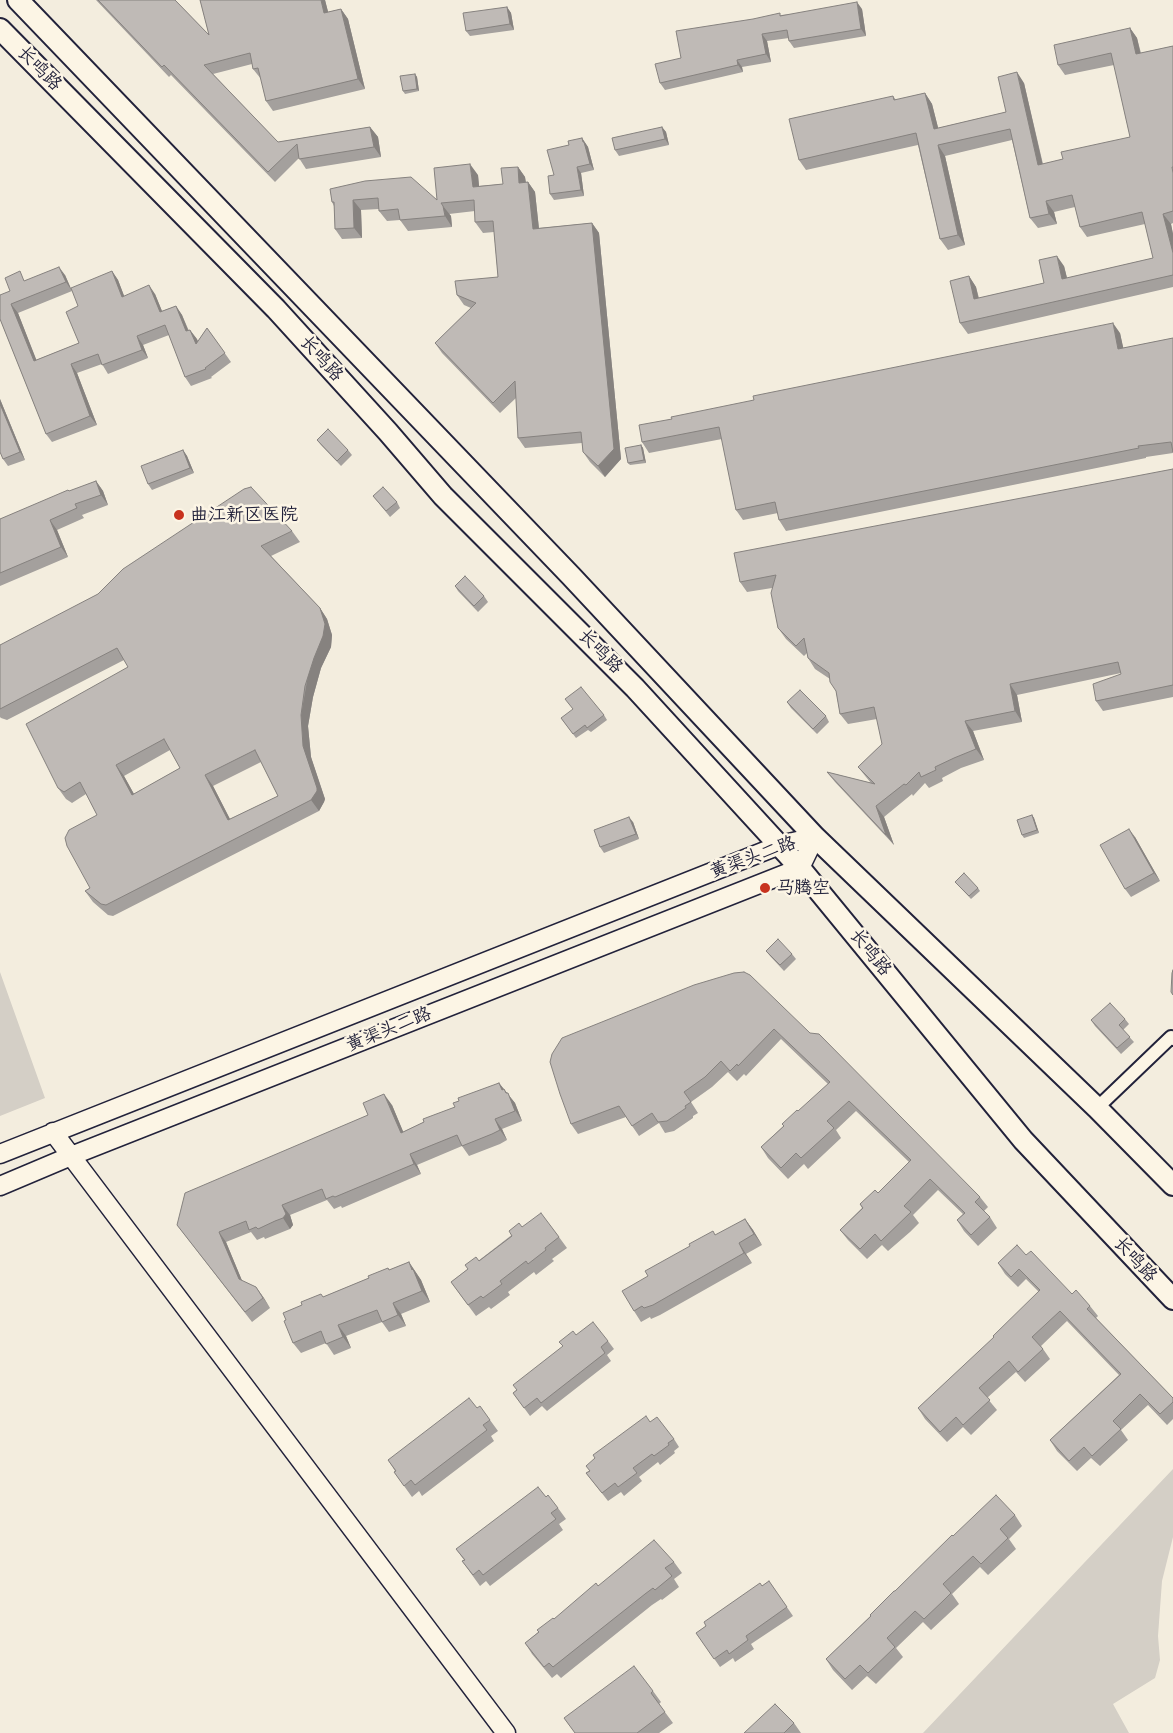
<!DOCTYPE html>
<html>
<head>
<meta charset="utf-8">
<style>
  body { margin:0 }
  canvas { display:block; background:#f3edde }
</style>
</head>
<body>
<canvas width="1173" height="1733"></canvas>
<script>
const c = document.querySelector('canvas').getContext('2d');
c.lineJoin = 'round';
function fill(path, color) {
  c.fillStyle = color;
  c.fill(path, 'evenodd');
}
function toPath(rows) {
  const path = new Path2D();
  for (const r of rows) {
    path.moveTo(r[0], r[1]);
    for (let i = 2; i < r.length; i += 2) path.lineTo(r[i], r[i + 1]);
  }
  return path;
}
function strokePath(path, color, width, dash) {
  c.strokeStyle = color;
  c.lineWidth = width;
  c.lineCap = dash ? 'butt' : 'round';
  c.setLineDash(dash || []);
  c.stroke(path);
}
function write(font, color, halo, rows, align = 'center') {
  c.font = font + ' Pangolin,"LXGW WenKai TC",sans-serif';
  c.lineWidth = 5;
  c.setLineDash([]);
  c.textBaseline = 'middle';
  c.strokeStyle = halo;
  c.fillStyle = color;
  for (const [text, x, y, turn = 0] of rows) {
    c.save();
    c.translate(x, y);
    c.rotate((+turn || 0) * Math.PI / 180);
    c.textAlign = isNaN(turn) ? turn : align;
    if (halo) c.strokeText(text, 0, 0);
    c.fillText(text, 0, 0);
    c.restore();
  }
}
const green = toPath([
  [0,972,45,1098,0,1116],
  [1173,1469,1173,1537,1162,1581,1158,1636,1160,1660,1155,1678,1113,1704,1129,1733,923,1733]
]);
const street = toPath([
  [1097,1108,1171,1037,1173,1039]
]);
const secondary = toPath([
  [53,1132,506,1733],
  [0,1154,780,845,815,837],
  [0,1186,71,1156,800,868,815,837]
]);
const primary = toPath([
  [18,0,571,576,815,837,1097,1108,1173,1185],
  [0,29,276,309,388,432,443,496,635,688,800,868,1023,1140,1173,1299]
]);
const wall = toPath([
  [96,0,175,0,209,35,200,0,325,0,328,12,341,9,348,19,365,89,273,111,266,101,261,79,253,69,252,64,213,74,278,142,370,127,378,137,381,157,306,169,299,158,275,182,171,75,169,77],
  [507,7,511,13,514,30,470,36,466,31],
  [862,9,866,36,794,48,789,41,789,38,767,41,771,62,742,67,743,72,665,90,660,83,681,58,781,15],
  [1130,28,1137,38,1141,53,1173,46,1173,223,1171,224,1173,234,1173,287,968,334,960,323,969,276,976,287,979,298,1044,283,1064,266,1067,278,1153,258,1145,224,1087,237,1080,227,1075,207,1054,212,1057,224,1038,228,1030,218,1012,140,945,156,965,245,948,250,940,239,918,145,806,170,799,160,893,96,896,100,925,93,932,104,938,128,1006,112,1024,83,1043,164,1063,159,1130,137,1114,65,1065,75,1058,65],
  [415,74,417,77,419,91,405,94,403,91],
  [662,127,666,132,669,145,619,156,615,150],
  [582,138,588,147,594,170,581,173,584,196,554,200,550,194,554,175,569,145],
  [518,167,525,177,526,182,528,182,535,192,539,228,592,223,599,233,621,459,605,477,590,462,583,452,582,443,525,448,518,438,516,398,500,413,442,353,435,343,471,308,464,305,457,295,498,277,494,232,483,233,475,222,475,211,449,214,451,216,452,227,408,231,400,220,387,221,379,211,379,209,361,210,362,238,342,239,335,229,334,206,332,202,330,189,437,200,478,175,479,186,503,184],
  [112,271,118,280,124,296,155,294,162,311,176,306,182,315,189,331,190,330,198,341,207,328,231,362,211,377,212,378,191,386,185,377,169,335,143,345,148,358,108,374,102,364,77,373,97,425,52,442,46,434,0,319,10,291,26,280,65,275,72,291,18,313,36,360,79,343,78,306],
  [1120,333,1123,348,1173,338,1173,453,1146,457,1146,458,786,531,779,520,778,513,743,520,736,510,722,439,649,453,642,442],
  [0,399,25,460,8,466,3,459],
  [317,440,348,450,352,455,341,466,321,445],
  [641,445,643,448,646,463,630,465,628,463],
  [183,450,187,456,194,473,152,490,148,484],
  [1173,469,1173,697,1103,711,1096,701,1121,674,1121,673,1017,695,1022,722,973,731,984,760,961,768,942,778,943,781,929,788,925,783,913,796,912,794,884,817,894,845,835,782,827,772,871,783,866,777,858,767,882,744,877,719,848,724,840,714,836,691,830,679,815,669,808,658,807,653,804,656,786,639,778,628,772,588,747,592,740,582],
  [96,481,103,491,108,505,82,515,84,518,57,530,68,557,0,586,0,519],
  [373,496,397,502,400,508,390,517],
  [292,531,300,542,271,556,320,608,327,619,332,635,331,647,321,668,313,697,308,726,311,757,325,799,324,802,319,811,113,916,108,915,93,902,85,891,90,888,97,815,86,794,72,803,66,799,58,788,128,667,124,660,7,720,1,718,0,717,0,645],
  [170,750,180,768,134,794,124,776],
  [261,762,278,796,230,819,213,786],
  [455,586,484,596,488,602,478,612,458,591],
  [787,702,826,716,829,722,817,734,791,708],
  [604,715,607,720,591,732,588,730,576,738,561,718],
  [1032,815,1034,818,1039,833,1024,838,1022,835],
  [633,822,639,839,604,853,600,847],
  [1135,837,1160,881,1131,897,1125,889],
  [955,882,978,888,980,891,971,899],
  [766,951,792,954,796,959,784,971,770,956],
  [734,973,980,1197,988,1207,984,1211,990,1217,997,1228,978,1246,964,1231,957,1220,963,1214,938,1190,913,1215,919,1223,910,1232,888,1251,882,1245,867,1259,848,1240,840,1230,862,1208,860,1204,878,1193,909,1162,856,1111,836,1130,841,1138,808,1169,804,1164,788,1179,768,1158,761,1147,828,1084,781,1039,746,1076,744,1074,737,1081,728,1072,712,1087,691,1102,698,1113,693,1116,693,1118,674,1131,665,1133,659,1123,639,1136,626,1117,578,1134,571,1124],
  [1125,1019,1129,1024,1123,1030,1134,1042,1121,1054,1095,1026,1091,1020],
  [499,1083,515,1103,522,1121,502,1129,507,1140,500,1144,469,1156,462,1146,417,1165,421,1174,342,1208,341,1206,334,1209,327,1200,290,1215,293,1225,290,1229,265,1239,264,1237,257,1240,251,1232,226,1242,242,1281,256,1287,270,1308,252,1322,177,1225,368,1115,392,1105,403,1132,455,1107],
  [745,1219,753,1230,762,1245,746,1254,752,1263,660,1315,651,1319,650,1317,641,1322,634,1311,648,1276],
  [522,1227,559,1237,567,1248,552,1259,554,1261,536,1275,534,1272,508,1292,510,1295,491,1309,489,1307,476,1316,451,1282],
  [1026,1255,1072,1294,1090,1306,1098,1316,1096,1318,1173,1398,1173,1419,1167,1425,1148,1405,1121,1430,1128,1440,1100,1466,1091,1458,1077,1471,1057,1451,1050,1440,1119,1375,1067,1321,1041,1346,1050,1359,1025,1382,1016,1372,987,1398,997,1410,971,1435,963,1427,947,1442,925,1419,918,1408,994,1338,1039,1292,1026,1279,1018,1287,1005,1274,998,1263],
  [409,1262,421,1280,430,1302,401,1314,406,1326,389,1332,382,1322,346,1336,351,1348,334,1355,326,1343,301,1353,293,1343,286,1320,323,1297,369,1278,388,1268,389,1270],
  [576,1335,608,1341,614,1349,607,1355,611,1361,547,1411,542,1406,530,1416,513,1393],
  [477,1408,490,1420,498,1431,491,1436,494,1441,422,1496,419,1491,412,1497,394,1472,395,1471,388,1460],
  [650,1422,674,1439,679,1447,674,1451,675,1453,660,1465,658,1462,639,1477,642,1481,624,1496,621,1492,608,1501,586,1473],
  [546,1497,558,1508,566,1519,559,1524,563,1530,490,1586,486,1581,480,1586,462,1561,464,1560,456,1549],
  [1015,1515,1022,1526,1009,1539,1016,1549,988,1575,980,1567,952,1594,959,1604,931,1630,923,1622,896,1648,903,1657,876,1684,867,1676,852,1690,833,1670,826,1659,953,1536],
  [674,1562,682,1573,674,1579,679,1587,662,1600,661,1599,652,1605,561,1678,557,1674,552,1678,532,1654,525,1643,554,1619,598,1586],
  [769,1581,793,1616,751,1644,754,1649,735,1662,733,1658,720,1667,696,1633],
  [653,1691,661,1702,659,1704,673,1723,659,1733,575,1733,564,1718],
  [794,1723,801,1733,744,1733]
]);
const shadedWall = toPath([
  [321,0,325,0,331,23,324,13],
  [857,2,862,9,866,36,861,29],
  [507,7,511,13,514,30,510,24],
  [341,9,348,19,365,89,358,79],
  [1130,28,1137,38,1143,65,1136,54],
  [762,34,767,41,771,62,766,54],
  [737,60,742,67,743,72,738,65],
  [1017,72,1024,83,1045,175,1038,165],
  [415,74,417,77,419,91,417,89],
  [925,93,932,104,941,139,934,129],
  [370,127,378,137,381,157,374,147],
  [662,127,666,132,669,145,665,139],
  [582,138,588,147,594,170,590,164],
  [938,145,945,156,965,245,958,235],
  [470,164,478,175,480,197,473,187],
  [518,167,525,177,527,193,519,183],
  [577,167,581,173,584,196,581,190],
  [528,182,535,192,540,239,533,229],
  [353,200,361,210,362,238,354,228],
  [1046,201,1054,212,1057,224,1049,214],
  [443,206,451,216,452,227,445,216],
  [1163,214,1171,224,1173,234,1173,253],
  [592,223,599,233,621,459,605,477,598,466],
  [1057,256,1064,266,1070,290,1062,279],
  [59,267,65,275,72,291,66,282],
  [112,271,118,280,128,306,122,297],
  [969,276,976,287,981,310,974,299],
  [149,285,155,294,166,321,160,312],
  [11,304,18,313,40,369,34,361],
  [176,306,182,315,192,340,186,331],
  [1113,323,1120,333,1126,360,1118,349],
  [190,330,197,339,202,353,196,344],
  [137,336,143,345,148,358,142,350],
  [71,364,77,373,97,425,90,416],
  [0,399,25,460,20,452,0,404],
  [641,445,643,448,646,463,644,460],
  [183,450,187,456,194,473,190,468],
  [96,481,103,491,108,505,101,495],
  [50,520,57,530,68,557,61,547],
  [320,608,327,619,332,635,331,647,321,668,313,697,308,726,311,757,325,799,324,802,319,811,311,800,303,746,301,715],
  [1010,684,1017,695,1022,722,1015,711],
  [965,721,973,731,984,760,976,749],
  [116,765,124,776,140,805,132,795],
  [205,775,213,786,236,831,228,820],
  [876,806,884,817,894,845,886,835],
  [1032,815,1034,818,1039,833,1037,830],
  [629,817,633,822,639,839,636,834],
  [1129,829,1135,837,1160,881,1154,873],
  [499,1083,515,1103,522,1121,502,1090],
  [384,1094,392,1105,408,1143,401,1133],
  [495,1119,502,1129,507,1140,500,1130],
  [410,1154,417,1165,421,1174,414,1164],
  [282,1205,290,1215,293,1225,290,1229,283,1218],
  [745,1219,753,1230,762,1245,754,1234],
  [219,1232,226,1242,246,1290,239,1279],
  [739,1243,746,1254,752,1263,744,1253],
  [409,1262,421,1280,430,1302,422,1291],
  [256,1287,264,1298,270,1308,263,1298],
  [393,1303,401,1314,406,1326,398,1315],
  [338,1325,346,1336,351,1348,343,1337]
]);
const building = toPath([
  [98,0,175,0,209,35,200,0,321,0,324,13,341,9,358,79,266,101,258,68,253,69,250,53,204,65,278,142,370,127,374,147,299,159,297,144,268,172,164,65,162,67,98,0],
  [857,2,861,29,789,41,787,30,762,34,766,54,737,60,738,65,660,83,655,64,681,58,676,31,753,19,780,13,780,16,857,2],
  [507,7,510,24,466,31,463,13,507,7],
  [1130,28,1136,54,1173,46,1173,167,1172,167,1173,173,1173,211,1163,214,1173,253,1173,275,960,323,950,281,969,276,974,299,1044,283,1039,260,1057,256,1062,279,1153,258,1142,212,1080,227,1072,195,1046,201,1049,214,1030,218,1010,129,938,145,958,235,940,239,916,133,799,160,789,119,893,96,894,100,925,93,934,129,1006,112,998,77,1017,72,1038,165,1063,159,1061,152,1130,137,1111,53,1058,65,1054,45,1130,28],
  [415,74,417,89,403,91,400,76,415,74],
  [662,127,665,139,615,150,612,138,662,127],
  [582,138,583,142,584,142,590,164,577,167,581,190,550,194,548,176,554,175,547,150,569,145,568,141,582,138],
  [470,164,473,187,503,184,501,168,518,167,519,183,528,182,533,229,592,223,614,449,598,466,583,452,581,432,518,438,515,381,493,403,435,343,476,303,457,295,455,281,498,277,493,221,475,222,474,200,441,203,443,206,445,216,400,220,398,209,379,211,378,198,353,200,354,228,335,229,334,202,332,202,330,189,365,181,411,177,437,200,434,168,470,164],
  [59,267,66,282,11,304,34,361,79,343,66,312,78,306,71,288,112,271,122,297,149,285,160,312,176,306,186,331,190,330,196,344,207,328,225,353,205,368,206,369,185,377,165,325,137,336,142,350,102,365,98,354,71,364,90,416,46,434,0,319,0,295,10,291,5,278,20,271,24,281,59,267],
  [1113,323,1118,349,1173,338,1173,452,1171,442,1138,446,1139,448,779,520,775,502,736,510,719,427,642,442,639,425,672,419,671,417,754,400,753,396,1113,323],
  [0,404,20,452,3,459,0,452,0,404],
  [328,429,348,450,337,461,317,440,328,429],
  [641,445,644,460,628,463,625,448,641,445],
  [183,450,190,468,148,484,141,466,183,450],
  [1173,469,1173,685,1096,701,1093,684,1121,674,1118,662,1010,684,1015,711,965,721,976,749,954,758,935,767,936,770,921,777,919,772,906,785,904,784,876,806,886,835,827,772,875,784,858,767,882,744,874,707,840,714,836,691,830,682,829,673,808,658,804,638,796,646,778,628,771,593,776,575,740,582,734,553,1173,469],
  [96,481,101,495,75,504,77,508,50,520,61,547,0,573,0,519,68,490,69,491,96,481],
  [251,487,292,531,261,546,320,608,325,624,323,636,314,658,305,686,301,715,303,746,317,788,317,791,311,800,106,905,101,904,85,891,90,888,67,846,65,838,69,830,97,815,80,782,64,792,58,788,26,724,128,667,117,648,0,709,0,645,98,594,123,569,244,489,251,487],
  [164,739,180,768,132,795,116,765,164,739],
  [255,750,278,796,228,820,205,775,255,750],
  [383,487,397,502,386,511,373,496,383,487],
  [465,576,484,596,474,606,455,586,465,576],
  [581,687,604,715,587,728,585,725,573,734,561,718,573,709,565,699,581,687],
  [800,690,826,716,813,729,787,702,800,690],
  [1032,815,1037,830,1022,835,1017,820,1032,815],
  [629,817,636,834,600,847,594,830,629,817],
  [1129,829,1154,873,1125,889,1100,845,1129,829],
  [964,873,978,888,969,896,955,882,964,873],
  [778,939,792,954,780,965,766,951,778,939],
  [1173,970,1173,995,1171,992,1172,973,1173,970],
  [744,972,750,975,810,1033,819,1034,980,1197,975,1202,990,1217,971,1235,957,1220,965,1213,930,1179,904,1206,911,1212,881,1241,875,1234,860,1249,840,1230,863,1208,860,1204,875,1190,878,1193,911,1160,849,1101,827,1121,834,1128,801,1158,796,1153,781,1168,761,1147,784,1126,782,1124,797,1110,798,1111,830,1082,774,1029,738,1066,737,1064,730,1071,721,1061,705,1077,684,1092,691,1102,685,1106,686,1108,667,1121,658,1122,652,1113,632,1126,619,1106,571,1124,560,1094,550,1062,552,1054,562,1038,694,985,734,973,744,972],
  [1110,1003,1125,1019,1119,1025,1130,1037,1117,1048,1091,1020,1110,1003],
  [499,1083,502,1090,504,1089,506,1093,508,1093,515,1111,495,1119,500,1130,492,1134,462,1146,457,1135,410,1154,414,1164,335,1197,333,1196,326,1199,322,1189,282,1205,286,1214,283,1218,275,1221,258,1229,256,1227,249,1230,246,1221,219,1232,239,1279,256,1287,263,1298,245,1312,177,1225,185,1193,368,1115,363,1103,384,1094,401,1133,424,1122,423,1119,455,1107,453,1103,459,1101,458,1098,499,1083],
  [541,1213,559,1237,545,1248,546,1250,528,1264,526,1261,500,1281,502,1284,483,1298,481,1296,468,1305,451,1282,468,1269,465,1265,476,1257,479,1261,512,1236,509,1231,519,1223,522,1227,541,1213],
  [745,1219,754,1234,739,1243,744,1253,653,1305,644,1308,642,1306,634,1311,622,1291,648,1276,645,1271,690,1246,689,1244,713,1231,715,1235,745,1219],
  [1017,1245,1026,1255,1031,1251,1072,1294,1076,1290,1090,1306,1087,1309,1173,1398,1173,1402,1160,1414,1140,1394,1113,1421,1121,1429,1092,1456,1084,1447,1069,1461,1050,1440,1121,1374,1060,1311,1032,1337,1043,1349,1018,1372,1009,1361,979,1388,990,1400,963,1425,956,1417,940,1432,918,1408,994,1337,993,1336,1040,1290,1019,1269,1011,1277,998,1263,1017,1245],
  [409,1262,412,1270,413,1269,422,1291,393,1303,398,1315,382,1322,377,1310,338,1325,343,1337,326,1344,321,1331,293,1343,284,1321,286,1320,283,1313,302,1305,301,1302,321,1294,323,1297,369,1278,368,1276,388,1268,389,1270,409,1262],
  [593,1322,608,1341,601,1347,605,1353,541,1403,537,1398,524,1408,513,1393,517,1390,513,1385,563,1346,559,1342,573,1331,576,1335,593,1322],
  [469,1398,477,1408,480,1406,490,1420,483,1425,487,1430,415,1485,411,1480,404,1486,394,1472,396,1471,388,1460,469,1398],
  [646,1416,650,1422,657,1417,674,1439,668,1443,669,1445,654,1456,652,1454,633,1468,637,1473,618,1487,615,1483,602,1493,586,1473,590,1471,586,1466,595,1458,593,1455,646,1416],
  [538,1487,546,1497,548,1495,558,1508,551,1513,556,1519,483,1575,479,1570,473,1575,462,1561,465,1560,456,1549,538,1487],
  [996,1495,1015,1515,1000,1529,1008,1538,981,1564,973,1556,943,1584,951,1593,944,1600,924,1619,915,1611,887,1638,895,1647,868,1673,860,1665,845,1679,826,1659,871,1616,870,1615,894,1591,895,1591,952,1535,953,1536,996,1495],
  [654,1540,674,1562,665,1568,672,1576,655,1590,653,1588,645,1594,553,1667,549,1663,544,1667,525,1643,539,1632,537,1630,553,1618,554,1619,596,1583,598,1586,654,1540],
  [769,1581,787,1607,746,1636,748,1640,729,1654,727,1650,714,1659,696,1633,706,1626,704,1622,760,1583,762,1586,769,1581],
  [634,1666,653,1691,651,1693,665,1712,637,1733,575,1733,564,1718,634,1666],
  [775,1704,794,1723,784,1733,744,1733,775,1704]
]);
const markers = [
  [179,515,6,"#c8321e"],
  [765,888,6,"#c8321e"]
];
const streetNames = [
  ["长鸣路",39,69,45],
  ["长鸣路",321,359,48],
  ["长鸣路",600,652,45],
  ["黄渠头二路",753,858,-20],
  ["长鸣路",870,953,51],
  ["黄渠头二路",389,1030,-22],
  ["长鸣路",1135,1260,47]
];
const poiNames = [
  ["曲江新区医院",190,515],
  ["马腾空",776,888]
];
fill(green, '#d4cfc6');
strokePath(street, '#22223b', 16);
strokePath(secondary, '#22223b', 21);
strokePath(primary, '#22223b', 24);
strokePath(street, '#fcf5e5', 12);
strokePath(secondary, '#fcf5e5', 18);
strokePath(primary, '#fcf5e5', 20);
fill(wall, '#a4a09d');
fill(shadedWall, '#86827f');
fill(building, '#bfbab6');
strokePath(building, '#86827f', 1);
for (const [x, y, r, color] of markers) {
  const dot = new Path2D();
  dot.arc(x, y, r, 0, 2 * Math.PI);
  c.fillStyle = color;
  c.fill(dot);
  strokePath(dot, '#fcf5e5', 2);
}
write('18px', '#22223b', '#fcf5e5', streetNames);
write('18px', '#22223b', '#fcf5e5', poiNames, 'left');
</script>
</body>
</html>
